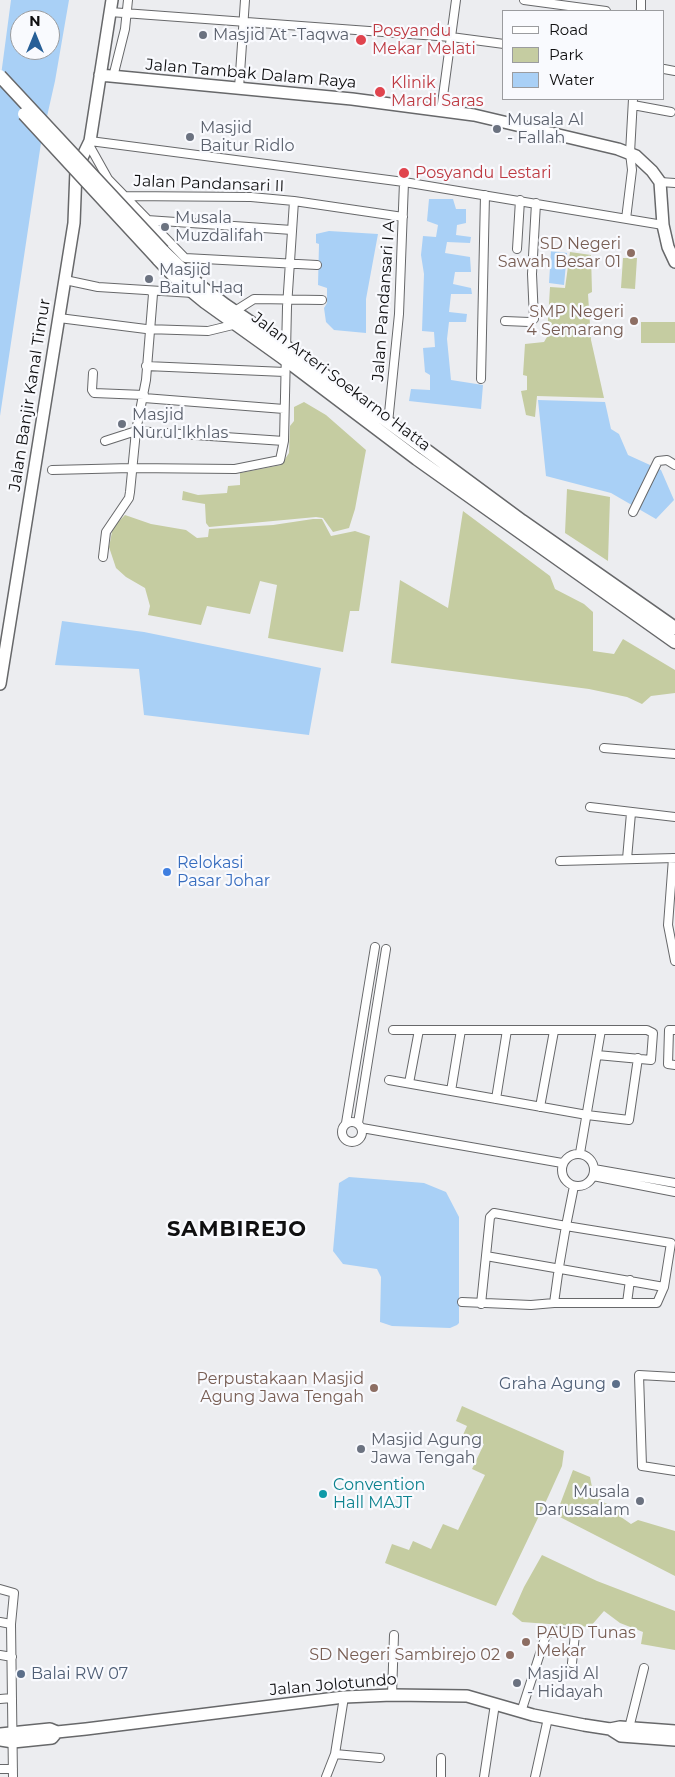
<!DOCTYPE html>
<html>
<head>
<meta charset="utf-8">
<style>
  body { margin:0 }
  #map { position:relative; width:675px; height:1777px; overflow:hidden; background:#ecedf0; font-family:Montserrat,sans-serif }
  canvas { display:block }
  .legend { position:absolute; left:502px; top:10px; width:162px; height:90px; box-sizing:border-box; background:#f9fafe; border:1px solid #9b9c9f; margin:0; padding:6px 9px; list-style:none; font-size:15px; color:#0f0f10 }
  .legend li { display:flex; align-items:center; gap:10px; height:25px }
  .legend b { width:25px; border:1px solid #9b9c9f }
  .north { position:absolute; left:10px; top:10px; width:50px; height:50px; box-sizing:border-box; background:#f9fafe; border:1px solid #9b9c9f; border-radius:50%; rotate:0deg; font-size:14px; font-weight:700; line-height:20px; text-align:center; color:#0f0f10 }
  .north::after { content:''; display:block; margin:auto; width:18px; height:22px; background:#275f97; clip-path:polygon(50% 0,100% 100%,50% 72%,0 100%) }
</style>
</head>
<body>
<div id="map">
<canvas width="675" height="1777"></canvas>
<ul class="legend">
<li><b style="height:6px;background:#fff"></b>Road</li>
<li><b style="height:14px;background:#c5cca1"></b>Park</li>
<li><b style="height:14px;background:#a9d0f6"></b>Water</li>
</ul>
<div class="north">N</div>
</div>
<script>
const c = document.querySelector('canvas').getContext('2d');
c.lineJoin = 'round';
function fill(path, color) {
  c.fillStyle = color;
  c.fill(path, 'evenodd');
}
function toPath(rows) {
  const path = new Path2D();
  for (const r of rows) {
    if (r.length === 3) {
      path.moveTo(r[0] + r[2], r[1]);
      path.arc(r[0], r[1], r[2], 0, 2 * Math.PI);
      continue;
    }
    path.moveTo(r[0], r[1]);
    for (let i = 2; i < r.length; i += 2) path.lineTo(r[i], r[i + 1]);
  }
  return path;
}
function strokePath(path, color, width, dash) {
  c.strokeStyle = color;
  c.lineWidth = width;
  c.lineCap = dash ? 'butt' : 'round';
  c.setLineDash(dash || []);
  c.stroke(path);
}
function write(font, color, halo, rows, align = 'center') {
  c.font = font + ' Montserrat,sans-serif';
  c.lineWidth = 4.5;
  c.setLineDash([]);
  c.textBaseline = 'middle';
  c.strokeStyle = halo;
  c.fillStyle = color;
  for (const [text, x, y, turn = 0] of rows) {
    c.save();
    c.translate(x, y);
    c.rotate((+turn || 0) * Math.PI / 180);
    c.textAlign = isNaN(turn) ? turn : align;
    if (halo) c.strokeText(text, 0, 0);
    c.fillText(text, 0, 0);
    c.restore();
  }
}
const green = toPath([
  [570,252,591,255,592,292,588,294,591,340,604,398,537,396,535,417,526,415,521,391,527,390,527,376,523,375,525,344,544,342,547,337,550,287,565,288],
  [623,258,637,258,635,289,621,288],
  [641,322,675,322,675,343,641,343],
  [304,402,326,415,366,450,355,509,349,528,333,532,323,518,316,517,209,527,206,523,205,504,182,500,183,491,198,495,227,493,228,486,240,485,240,473,281,465,289,453,290,426,294,421,294,407],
  [567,489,610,497,608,561,565,533],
  [463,511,550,576,555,589,584,604,593,612,593,651,614,654,623,639,675,670,675,693,651,696,642,704,627,697,589,689,391,663,400,580,448,608],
  [125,515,151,524,186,530,197,538,208,537,209,529,273,525,313,519,322,519,331,536,355,531,370,536,359,611,350,611,343,652,268,638,277,585,260,581,250,614,207,606,201,625,148,615,150,606,145,588,126,577,116,568,109,547,113,527],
  [462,1406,564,1451,562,1466,548,1497,496,1606,385,1563,392,1544,409,1550,413,1541,431,1549,443,1524,458,1530,485,1475,472,1469,484,1444,463,1435,467,1426,456,1421],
  [573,1470,590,1477,593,1492,605,1503,622,1511,621,1517,631,1524,638,1520,675,1531,675,1576,556,1515],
  [542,1555,597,1581,675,1611,675,1650,641,1644,643,1632,620,1623,604,1611,590,1627,522,1622,512,1614,524,1587]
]);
const water = toPath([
  [11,0,69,0,55,81,41,143,0,416,0,83],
  [20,20,50,20,50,50,20,50],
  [429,199,453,199,456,209,466,209,466,223,457,225,456,235,471,237,470,243,447,242,445,253,470,257,471,272,455,272,453,284,471,288,472,294,451,294,449,312,467,314,466,322,449,322,447,339,451,380,483,385,481,409,409,401,411,389,430,390,430,375,425,372,423,348,435,347,434,332,422,331,424,274,421,255,423,236,436,237,438,225,427,221],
  [329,231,378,234,366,299,366,333,334,330,326,322,324,308,327,303,327,288,318,285,319,244,316,243,316,234],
  [551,251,567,253,564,285,549,283],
  [538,400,605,402,611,429,619,434,628,455,661,470,674,500,656,519,611,493,546,476],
  [62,621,144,632,321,668,309,735,144,715,139,669,55,665],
  [349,1177,424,1183,446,1192,459,1217,459,1323,457,1325,450,1328,392,1326,380,1322,381,1277,377,1269,343,1264,333,1251,339,1183]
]);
const street = toPath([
  [524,0,606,11],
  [641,11,641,0],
  [110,12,451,37,504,44],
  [664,69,675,71],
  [113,77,125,29,128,0],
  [239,88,245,0],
  [633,105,671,112],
  [441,111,456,0],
  [90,141,404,182,663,225],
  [89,145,108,179,185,258,317,265],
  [660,182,675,183],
  [123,196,251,197,294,201,403,217],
  [626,219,632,170,630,153,633,99],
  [147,220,292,230],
  [517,249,520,200],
  [65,280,98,287,193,293],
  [235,311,254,299,322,300],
  [59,318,146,329,208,331,237,324],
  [505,321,529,322,534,319,532,274,536,203],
  [146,366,285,372],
  [93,373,92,390,94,393,144,395],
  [481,379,485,195],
  [144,398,284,409],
  [388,423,399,314,404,182],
  [105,441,136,431,284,441],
  [52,470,131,468,235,469,280,460,284,441,287,307,294,201],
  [633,512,658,461,667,460,675,465],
  [103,557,106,532,129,498,130,492,136,431,146,380,153,294,151,291],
  [604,748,675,754],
  [590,807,675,817],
  [673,858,668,925,675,961],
  [627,859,631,813],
  [560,861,675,858],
  [393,1030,647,1030,653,1033,651,1060,597,1055],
  [675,1030,669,1030,668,1064,675,1065],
  [389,1080,587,1115,629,1120,638,1058],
  [409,1083,419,1030],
  [451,1091,461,1030],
  [496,1099,507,1030],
  [540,1107,554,1031],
  [352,1132,10],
  [346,1123,375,947],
  [358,1123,386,949],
  [362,1128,562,1163],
  [580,1153,601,1030],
  [578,1170,16],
  [594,1169,675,1183],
  [593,1176,675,1192],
  [486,1256,664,1287],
  [462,1302,531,1305,554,1303],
  [627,1303,630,1280],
  [481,1304,490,1217,494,1213,566,1226,671,1243,664,1287,657,1303,554,1303,559,1267,566,1226,574,1186],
  [675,1377,639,1375,642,1466,675,1471],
  [0,1589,14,1593,11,1624,13,1777],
  [0,1622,11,1624],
  [0,1655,12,1657],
  [392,1695,394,1635],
  [0,1699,12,1698],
  [521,1712,546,1635,553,1631,575,1634,572,1663],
  [629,1728,644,1668],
  [335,1754,380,1758],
  [441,1758,441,1777],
  [0,1769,13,1769],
  [326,1777,335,1754,344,1697],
  [484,1777,495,1704],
  [535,1777,548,1718]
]);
const secondary = toPath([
  [100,75,352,99,474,115,618,149,636,156,652,171,660,182,663,225,668,247,675,262],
  [0,684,74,223,76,170,90,141,112,0],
  [610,1729,621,1736,675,1740],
  [0,1734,50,1729,57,1732,86,1729,344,1697,392,1695,467,1696,533,1715,584,1725,610,1729,620,1727,675,1731],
  [0,1740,13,1742,52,1738,57,1732]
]);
const primary = toPath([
  [163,251,200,286,225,305,281,343,522,521,675,628],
  [158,259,177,279,205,302,286,360,417,459,675,642]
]);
const primaryBridge = toPath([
  [0,76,163,251],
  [24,114,158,259]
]);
const markers = [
  [203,35,5,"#6b7280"],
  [361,40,6,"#e0444e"],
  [380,92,6,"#e0444e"],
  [497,129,5,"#6b7280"],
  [190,137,5,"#6b7280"],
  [404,173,6,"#e0444e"],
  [165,227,5,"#6b7280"],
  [631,253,5,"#8d6e63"],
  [149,279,5,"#6b7280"],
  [634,321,5,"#8d6e63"],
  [122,424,5,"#6b7280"],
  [167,872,5,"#3f7fe0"],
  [616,1384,5,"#5c6f8a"],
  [374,1388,5,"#8d6e63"],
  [361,1449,5,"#6b7280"],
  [323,1494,5,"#0f9aa8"],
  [640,1501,5,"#6b7280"],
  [526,1642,5,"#8d6e63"],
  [510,1655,5,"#8d6e63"],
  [21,1674,5,"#5c6f8a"],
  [517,1683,5,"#6b7280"]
];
const healthNames = [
  ["Posyandu",372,31],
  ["Mekar Melati",372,49],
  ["Klinik",391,83],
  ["Mardi Saras",391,101],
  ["Posyandu Lestari",415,173]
];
const worshipNames = [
  ["Masjid At -Taqwa",213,35],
  ["Musala Al",507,120],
  ["- Fallah",507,138],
  ["Masjid",200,128],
  ["Baitur Ridlo",200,146],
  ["Musala",175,218],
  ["Muzdalifah",175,236],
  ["Masjid",159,270],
  ["Baitul Haq",159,288],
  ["Masjid",132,415],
  ["Nurul Ikhlas",132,433],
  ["Masjid Agung",371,1440],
  ["Jawa Tengah",371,1458],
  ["Musala",630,1492,"right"],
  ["Darussalam",630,1510,"right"],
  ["Masjid Al",527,1674],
  ["- Hidayah",527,1692]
];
const streetNames = [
  ["Jalan Tambak Dalam Raya",251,74,5],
  ["Jalan Pandansari II",209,184,2],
  ["Jalan Pandansari I A",384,301,-86],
  ["Jalan Arteri Soekarno Hatta",341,382,37],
  ["Jalan Banjir Kanal Timur",30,395,-81],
  ["Jalan Jolotundo",333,1685,-5]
];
const educationNames = [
  ["SD Negeri",621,244],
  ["Sawah Besar 01",621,262],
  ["SMP Negeri",624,312],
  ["4 Semarang",624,330],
  ["Perpustakaan Masjid",364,1379],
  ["Agung Jawa Tengah",364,1397],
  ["PAUD Tunas",536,1633,"left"],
  ["Mekar",536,1651,"left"],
  ["SD Negeri Sambirejo 02",500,1655]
];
const shopNames = [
  ["Relokasi",177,863],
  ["Pasar Johar",177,881]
];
const serviceNames = [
  ["Graha Agung",606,1384],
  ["Balai RW 07",31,1674,"left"]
];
const cultureNames = [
  ["Convention",333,1485],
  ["Hall MAJT",333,1503]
];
const districtNames = [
  ["SAMBIREJO",237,1230]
];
fill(green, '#c5cca1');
fill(water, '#a9d0f6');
strokePath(street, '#67686a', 10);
strokePath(secondary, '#67686a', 14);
strokePath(primary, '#67686a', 15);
strokePath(street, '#fff', 8);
strokePath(secondary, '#fff', 11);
strokePath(primary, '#fff', 12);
strokePath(primaryBridge, '#67686a', 15, []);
strokePath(primaryBridge, '#fff', 12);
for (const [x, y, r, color] of markers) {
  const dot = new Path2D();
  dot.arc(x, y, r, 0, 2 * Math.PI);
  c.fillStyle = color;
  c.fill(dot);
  strokePath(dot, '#f9fafe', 2);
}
write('16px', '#be3a42', '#f9fafe', healthNames, 'left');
write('16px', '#5b616d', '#f9fafe', worshipNames, 'left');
write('16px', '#0f0f10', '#f9fafe', streetNames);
write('16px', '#785e54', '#f9fafe', educationNames, 'right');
write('16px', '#366cbe', '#f9fafe', shopNames, 'left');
write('16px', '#4e5e75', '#f9fafe', serviceNames, 'right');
write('16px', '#0d838f', '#f9fafe', cultureNames, 'left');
c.letterSpacing = '1px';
write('bold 21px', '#0f0f10', '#f9fafe', districtNames);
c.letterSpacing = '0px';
</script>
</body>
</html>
